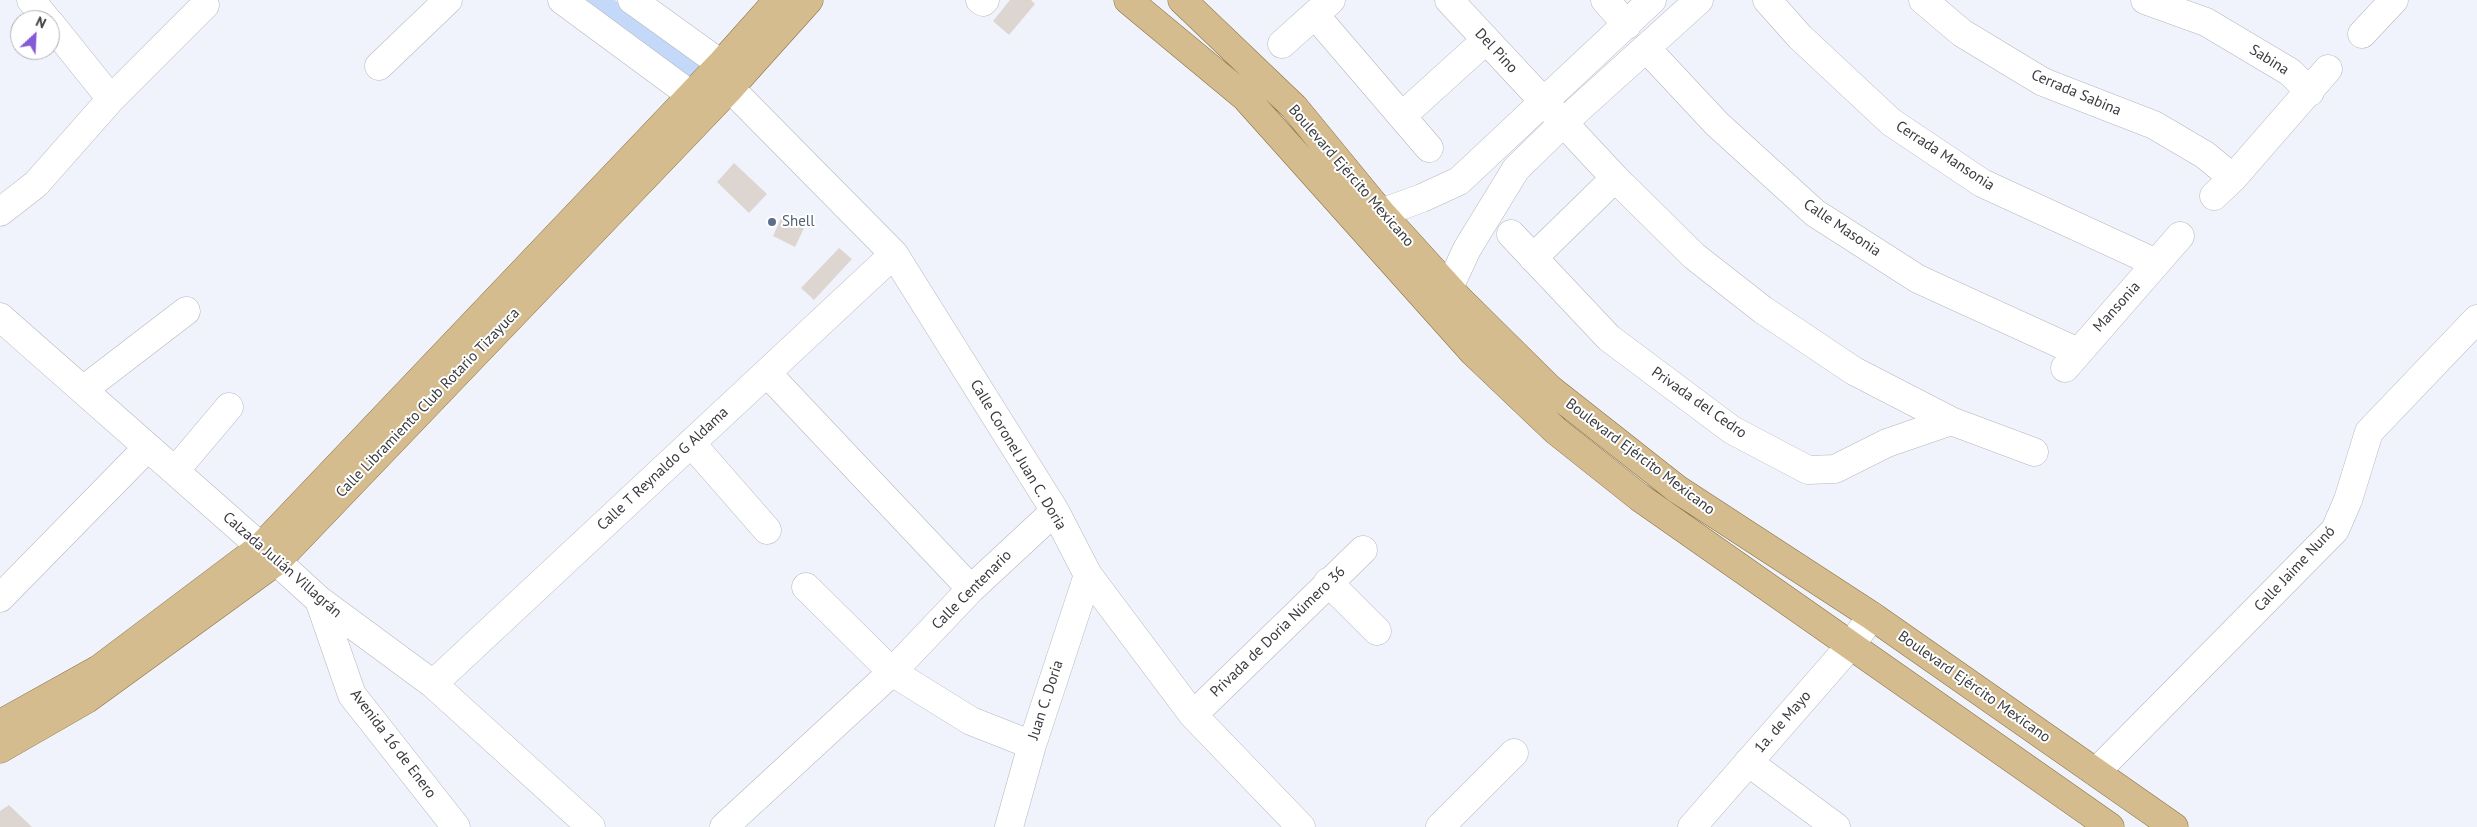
<!DOCTYPE html>
<html>
<head>
<meta charset="utf-8">
<style>
  body { margin:0 }
  #map { position:relative; width:2477px; height:827px; overflow:hidden; background:#f1f3fc; font-family:"PT Sans",sans-serif }
  canvas { display:block }
  .north { position:absolute; left:10px; top:10px; width:50px; height:50px; box-sizing:border-box; background:#fff; border:1px solid #b0b0b1; border-radius:50%; rotate:25deg; font-size:14px; font-weight:700; line-height:20px; text-align:center; color:#393a3d }
  .north::after { content:''; display:block; margin:auto; width:18px; height:22px; background:#855bd5; clip-path:polygon(50% 0,100% 100%,50% 72%,0 100%) }
</style>
</head>
<body>
<div id="map">
<canvas width="2477" height="827"></canvas>
<div class="north">N</div>
</div>
<script>
const c = document.querySelector('canvas').getContext('2d');
c.lineJoin = 'round';
function toPath(rows) {
  const path = new Path2D();
  for (const r of rows) {
    path.moveTo(r[0], r[1]);
    for (let i = 2; i < r.length; i += 2) path.lineTo(r[i], r[i + 1]);
  }
  return path;
}
function strokePath(path, color, width, dash) {
  c.strokeStyle = color;
  c.lineWidth = width;
  c.lineCap = dash ? 'butt' : 'round';
  c.setLineDash(dash || []);
  c.stroke(path);
}
function fill(path, color) {
  c.fillStyle = color;
  c.fill(path, 'evenodd');
}
function write(font, color, halo, rows, align = 'center') {
  c.font = font + ' "PT Sans",sans-serif';
  c.lineWidth = 4;
  c.setLineDash([]);
  c.textBaseline = 'middle';
  c.strokeStyle = halo;
  c.fillStyle = color;
  for (const [text, x, y, turn = 0] of rows) {
    c.save();
    c.translate(x, y);
    c.rotate((+turn || 0) * Math.PI / 180);
    c.textAlign = isNaN(turn) ? turn : align;
    if (halo) c.strokeText(text, 0, 0);
    c.fillText(text, 0, 0);
    c.restore();
  }
}
const river = toPath([
  [585,0,688,72]
]);
const building = toPath([
  [1010,0,1031,0,1035,4,1009,35,993,21],
  [734,163,767,194,749,213,717,182],
  [782,216,805,226,795,247,773,236],
  [839,248,852,259,814,300,801,288],
  [9,805,32,827,0,827,0,811]
]);
const minor = toPath([
  [31,0,47,20],
  [562,0,691,95],
  [632,0,721,64],
  [980,0,983,2,985,0],
  [1449,0,1615,178,1694,256,1763,310,1854,371,1951,421,2034,452],
  [1605,0,1627,25],
  [1767,0,1800,37,1891,122,1982,183,2156,263],
  [1923,0,1962,33,2043,82,2154,125,2205,155,2233,178],
  [2145,0,2206,22,2290,72,2310,92],
  [1315,15,1429,148],
  [50,23,111,99],
  [2362,34,2394,0],
  [1282,44,1331,0],
  [1646,48,1717,124,1815,213,1918,279,2078,352],
  [379,66,448,0],
  [730,88,894,254,1055,511,1088,575,1193,715,1301,827],
  [1402,116,1486,40],
  [2214,196,2233,178,2328,69],
  [0,212,36,184,111,99,205,5],
  [1381,213,1422,198,1459,181,1652,0],
  [1511,234,1609,338,1732,430,1808,470,1835,469,1887,443,1951,421],
  [1533,258,1615,178],
  [1449,288,1467,249,1516,169,1563,123,1699,0],
  [0,317,261,547,319,600,433,684,591,827],
  [2065,368,2180,236],
  [767,373,971,589],
  [83,390,186,311],
  [691,443,767,530],
  [175,471,229,407],
  [1328,582,1377,631],
  [806,587,892,672,971,721,1032,745],
  [0,598,147,448],
  [319,600,352,695,456,827],
  [433,684,894,254],
  [1193,715,1363,550],
  [1748,762,1836,827],
  [2096,772,2335,530,2348,500,2369,432,2477,319],
  [724,827,892,672,971,589,1055,511],
  [1009,827,1032,745,1088,575],
  [1440,827,1514,753],
  [1692,827,1850,646,1872,616]
]);
const major = toPath([
  [1128,0,1245,97,1473,352,1556,431,1639,497,2110,827],
  [1182,0,1294,107,1381,213,1459,299,1550,389,1677,489,1872,616,2174,827],
  [0,724,99,669,261,547,721,64,778,0],
  [0,749,87,699,277,561,730,88,809,0]
]);
const markers = [
  [772,222,5,"#5c6f8a"]
];
const streetNames = [
  ["Del Pino",1496,51,47],
  ["Sabina",2269,60,32],
  ["Cerrada Sabina",2076,93,23],
  ["Cerrada Mansonia",1945,156,33],
  ["Boulevard Ejército Mexicano",1351,176,49],
  ["Calle Masonia",1842,228,34],
  ["Mansonia",2117,307,-48],
  ["Calle Libramiento Club Rotario Tizayuca",428,403,-46],
  ["Privada del Cedro",1699,403,35],
  ["Calle Coronel Juan C. Doria",1018,455,59],
  ["Boulevard Ejército Mexicano",1640,457,37],
  ["Calle T Reynaldo G Aldama",663,469,-43],
  ["Calzada Julián Villagrán",282,565,41],
  ["Calle Jaime Nunó",2295,569,-47],
  ["Calle Centenario",972,590,-45],
  ["Privada de Doria Número 36",1278,632,-44],
  ["Boulevard Ejército Mexicano",1974,687,35],
  ["Juan C. Doria",1046,700,-72],
  ["1a. de Mayo",1783,722,-49],
  ["Avenida 16 de Enero",393,744,53]
];
const serviceNames = [
  ["Shell",782,222]
];
strokePath(river, '#c4d8f9', 34);
fill(building, '#ddd6d0');
strokePath(minor, '#b4b6be', 29);
strokePath(major, '#8b7140', 29);
strokePath(minor, '#fff', 28);
strokePath(major, '#d4bc8e', 28);
for (const [x, y, r, color] of markers) {
  const dot = new Path2D();
  dot.arc(x, y, r, 0, 2 * Math.PI);
  c.fillStyle = color;
  c.fill(dot);
  strokePath(dot, '#fff', 2);
}
write('15px', '#393a3d', '#fff', streetNames);
write('15px', '#4e5e75', '#fff', serviceNames, 'left');
</script>
</body>
</html>
